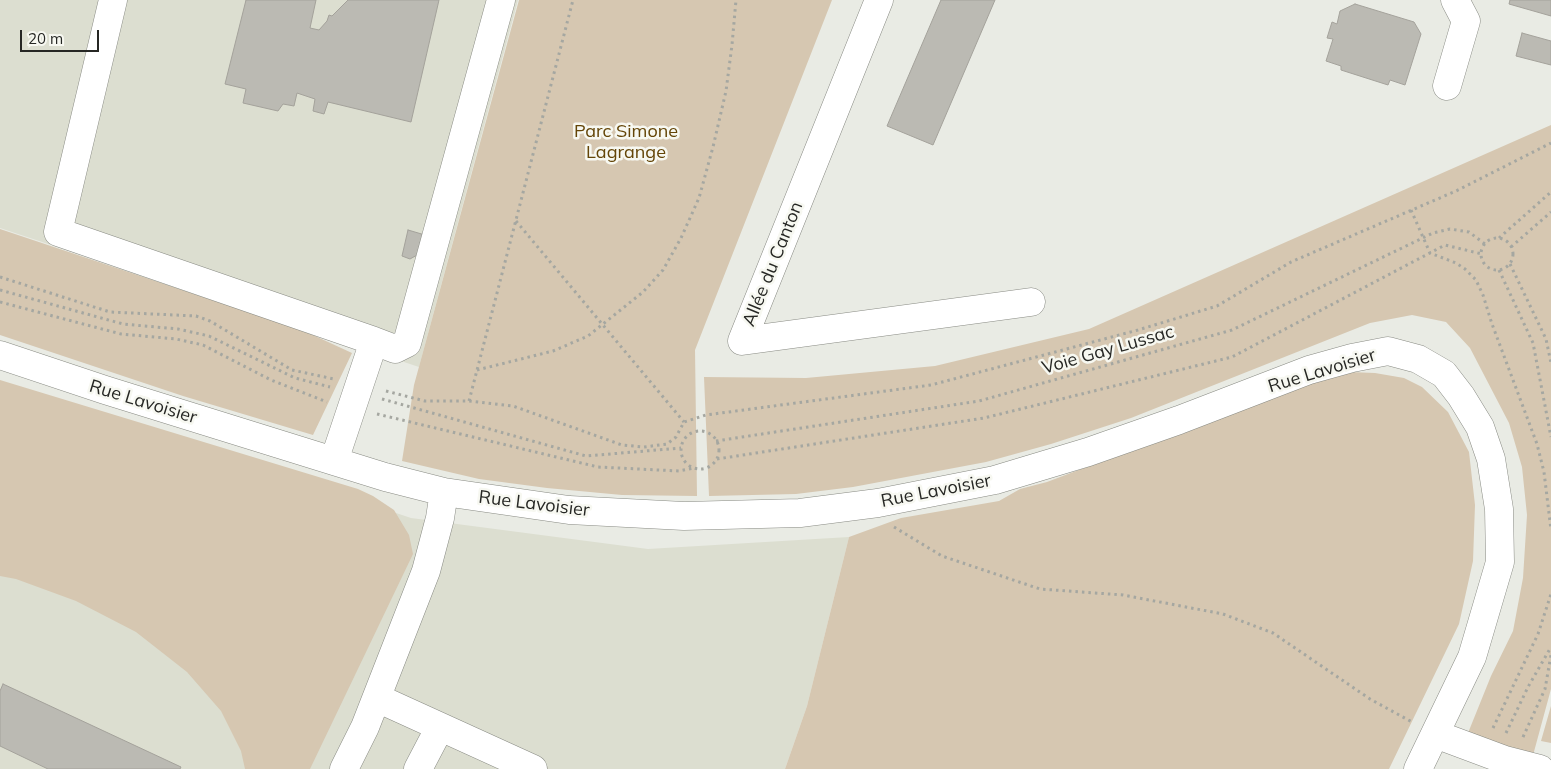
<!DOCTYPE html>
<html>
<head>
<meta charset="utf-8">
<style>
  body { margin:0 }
  #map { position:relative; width:1551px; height:769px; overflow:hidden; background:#e9ebe4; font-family:Mulish,sans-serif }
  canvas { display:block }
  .scale { position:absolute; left:20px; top:30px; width:79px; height:22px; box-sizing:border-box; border:2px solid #262724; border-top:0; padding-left:6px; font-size:15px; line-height:18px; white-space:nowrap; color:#262724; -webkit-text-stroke:4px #f7f8f1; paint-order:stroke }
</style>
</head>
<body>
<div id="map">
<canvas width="1551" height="769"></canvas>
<div class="scale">20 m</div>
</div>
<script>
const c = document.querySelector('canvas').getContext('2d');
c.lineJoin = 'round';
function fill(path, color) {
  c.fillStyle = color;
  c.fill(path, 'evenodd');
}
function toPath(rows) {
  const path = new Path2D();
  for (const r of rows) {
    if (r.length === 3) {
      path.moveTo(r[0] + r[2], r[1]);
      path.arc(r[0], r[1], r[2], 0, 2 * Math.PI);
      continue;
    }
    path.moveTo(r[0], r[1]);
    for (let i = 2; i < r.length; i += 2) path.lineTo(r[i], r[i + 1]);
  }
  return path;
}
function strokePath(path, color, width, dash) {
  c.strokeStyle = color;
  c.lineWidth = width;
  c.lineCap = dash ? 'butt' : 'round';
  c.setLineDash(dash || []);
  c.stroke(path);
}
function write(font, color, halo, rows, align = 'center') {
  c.font = font + ' Mulish,sans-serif';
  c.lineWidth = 5;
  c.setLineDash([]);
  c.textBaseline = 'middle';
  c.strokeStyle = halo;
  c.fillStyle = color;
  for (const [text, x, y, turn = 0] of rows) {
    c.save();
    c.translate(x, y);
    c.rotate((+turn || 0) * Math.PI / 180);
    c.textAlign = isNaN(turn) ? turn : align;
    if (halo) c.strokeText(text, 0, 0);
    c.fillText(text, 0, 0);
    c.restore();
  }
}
const built = toPath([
  [0,0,518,0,419,367,0,228],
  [0,381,411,518,648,549,849,537,807,706,785,769,0,769]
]);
const green = toPath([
  [519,0,832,0,695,350,697,496,622,495,547,488,479,479,402,461,414,385],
  [1551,125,1551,689,1532,759,1468,733,1491,676,1513,631,1523,578,1527,515,1522,467,1509,423,1470,348,1446,322,1412,315,1370,323,1131,418,1051,444,986,462,853,487,796,494,709,496,704,377,806,378,935,366,1089,329],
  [0,229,302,330,352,353,313,435,183,396,0,335],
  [1349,372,1375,373,1404,378,1422,387,1448,412,1469,452,1475,505,1473,561,1459,624,1389,769,785,769,807,706,849,537,901,518,999,501,1020,489,1047,482,1303,385],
  [0,380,358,489,373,496,394,510,409,535,413,554,310,769,245,769,241,751,221,711,187,672,136,632,76,601,16,579,0,576],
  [1551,706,1551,743,1541,741]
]);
const building = toPath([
  [246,0,316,0,310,28,319,30,327,21,329,15,332,16,348,0,439,0,411,122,328,102,324,114,313,111,315,99,297,93,294,106,283,104,278,111,243,103,246,89,225,84,246,0],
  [941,0,995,0,933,145,887,126,941,0],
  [1510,0,1551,0,1551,16,1509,4,1510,0],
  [1355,4,1414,22,1421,34,1405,85,1390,80,1388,85,1341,70,1341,66,1326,61,1333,39,1327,38,1332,22,1337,24,1340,11,1355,4],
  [1522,33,1551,41,1551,65,1516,56,1522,33],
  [408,230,425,235,426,250,410,259,402,256,408,230],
  [3,684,181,767,180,769,48,769,0,746,0,691,3,684]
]);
const path = toPath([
  [1411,210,1430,253,1456,263,1465,269,1476,280,1483,295,1492,324,1537,444,1544,472,1551,530],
  [516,221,684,422],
  [1499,238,1551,192],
  [1497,254,16],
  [1511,247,1551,212],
  [1510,264,1546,339,1551,363],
  [1499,270,1533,343,1551,437],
  [0,277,110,312,196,316,210,321,292,370,334,379],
  [0,290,123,324,178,329,209,336,295,378,330,387],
  [0,302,121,334,176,339,203,345,271,380,327,402],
  [477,370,553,351,588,336,643,292,663,270,681,238,699,198,713,147,726,91,732,45,736,0],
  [386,391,425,401,469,401,513,406,622,445,644,447,667,444,676,437,684,422,706,415,931,385,1138,330,1217,306,1291,262,1456,191,1551,143],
  [382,399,586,456,681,448],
  [469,401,573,0],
  [377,414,598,467,679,471,694,468],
  [700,450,19],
  [716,441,979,401,1232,330,1433,233,1450,229,1469,232,1485,244],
  [717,459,984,418,1232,357,1445,245,1482,254],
  [894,527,942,556,1040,589,1123,595,1223,614,1273,633,1370,699,1412,722],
  [1493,728,1538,634,1551,594],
  [1506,733,1528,687,1551,647],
  [1523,737,1545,689,1551,655]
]);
const minor = toPath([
  [113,0,58,232,374,341],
  [879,0,742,341,1031,302],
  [1447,86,1466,21,1455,0],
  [0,355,105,390,385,477,444,492,569,510,684,516,800,513,878,503,995,480,1088,452,1179,420,1309,370,1352,358,1388,351,1418,359,1444,374,1461,396,1480,427,1491,459,1499,509,1500,562,1472,657,1418,769],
  [334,461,374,341,395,349,407,343,501,0],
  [377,698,533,769],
  [1435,734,1505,760,1540,769],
  [344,769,365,727,426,571,440,518,444,492],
  [418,769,440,727]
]);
const parkNames = [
  ["Parc Simone",626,132],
  ["Lagrange",626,153]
];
const streetNames = [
  ["Allée du Canton",773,264,-68],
  ["Voie Gay Lussac",1108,350,-16],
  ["Rue Lavoisier",1322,371,-17],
  ["Rue Lavoisier",143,402,17],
  ["Rue Lavoisier",936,491,-11],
  ["Rue Lavoisier",534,504,7]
];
fill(built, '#dcded0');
fill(green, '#d6c7b1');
fill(building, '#bbbab3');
strokePath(building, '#a4a29b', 1);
strokePath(minor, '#898b84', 29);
strokePath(path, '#a5a7a1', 3, [2.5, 4]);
strokePath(minor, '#fff', 28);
write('18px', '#644507', '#f7f8f1', parkNames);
write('18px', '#262724', '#f7f8f1', streetNames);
</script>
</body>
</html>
